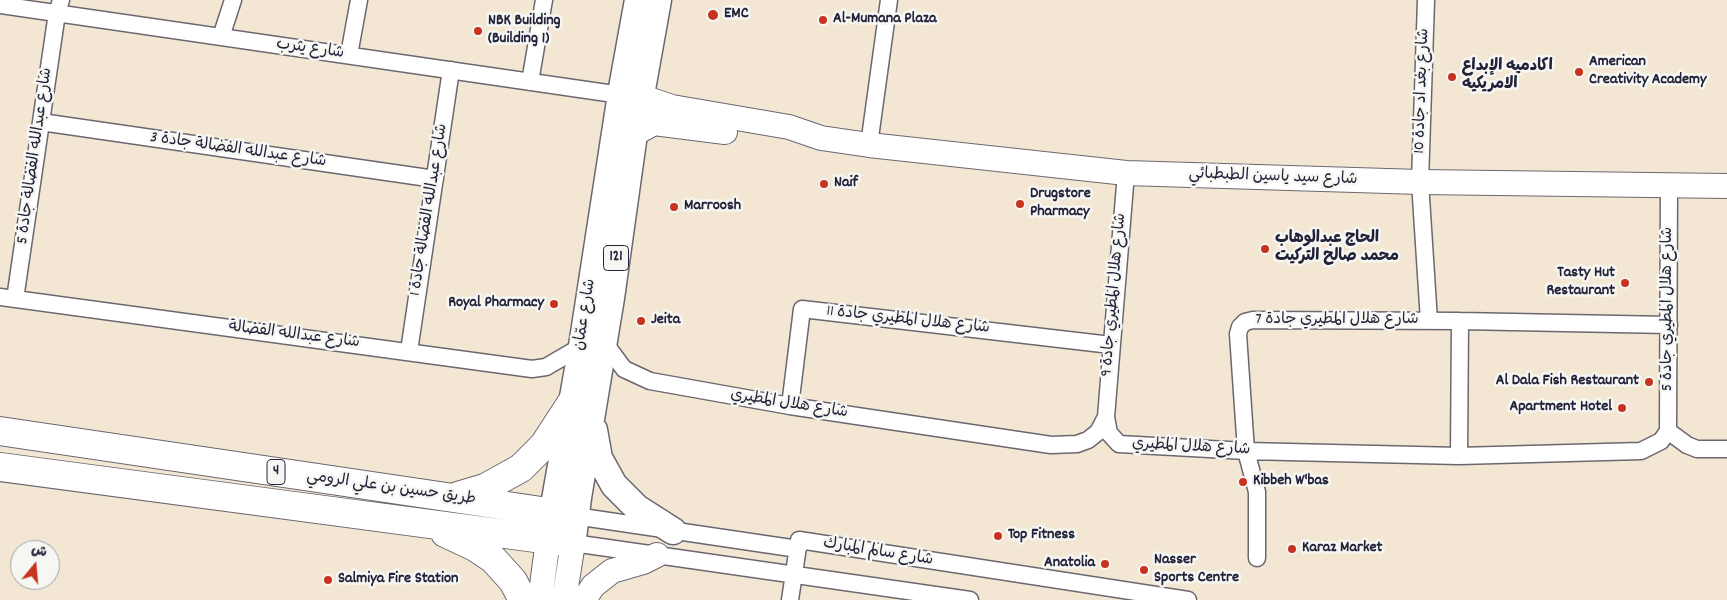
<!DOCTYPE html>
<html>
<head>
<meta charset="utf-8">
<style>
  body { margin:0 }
  #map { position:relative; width:1727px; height:600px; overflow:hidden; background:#f3e7d3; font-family:Dekko,"Playpen Sans Arabic",sans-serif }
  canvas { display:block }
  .north { position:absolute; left:10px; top:540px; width:50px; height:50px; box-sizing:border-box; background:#f6f6f2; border:1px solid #a1a1a9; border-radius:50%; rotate:17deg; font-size:14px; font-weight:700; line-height:20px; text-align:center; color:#22223b }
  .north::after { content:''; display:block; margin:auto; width:18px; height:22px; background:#c8321e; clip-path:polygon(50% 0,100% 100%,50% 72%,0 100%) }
</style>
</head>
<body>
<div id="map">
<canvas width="1727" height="600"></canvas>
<div class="north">ش</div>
</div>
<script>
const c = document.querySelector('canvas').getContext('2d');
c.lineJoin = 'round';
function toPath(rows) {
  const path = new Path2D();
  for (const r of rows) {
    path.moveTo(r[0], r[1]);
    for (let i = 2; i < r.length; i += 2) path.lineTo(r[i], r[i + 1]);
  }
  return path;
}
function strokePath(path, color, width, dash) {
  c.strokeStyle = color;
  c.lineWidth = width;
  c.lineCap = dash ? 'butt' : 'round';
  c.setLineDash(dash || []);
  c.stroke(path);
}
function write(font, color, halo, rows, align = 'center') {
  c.font = font + ' Dekko,"Playpen Sans Arabic",sans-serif';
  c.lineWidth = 5;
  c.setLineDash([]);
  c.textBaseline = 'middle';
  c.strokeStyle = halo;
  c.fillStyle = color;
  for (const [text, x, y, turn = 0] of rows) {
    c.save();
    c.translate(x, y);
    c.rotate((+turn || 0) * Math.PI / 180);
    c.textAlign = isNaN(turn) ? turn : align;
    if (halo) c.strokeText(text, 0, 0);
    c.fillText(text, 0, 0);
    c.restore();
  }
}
const street = toPath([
  [1426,0,1420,182,1429,321],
  [0,5,621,95],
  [221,37,233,0],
  [349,55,359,0],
  [530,82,544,0],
  [41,122,435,179],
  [869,145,889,0],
  [1126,173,1106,417,1109,433,1119,444,1246,451,1459,456,1641,451,1661,441,1668,431],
  [0,297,532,369,546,367,582,346],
  [15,299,57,13,61,0],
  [604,342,624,369,650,381,790,406,1051,445,1077,444,1088,440,1098,432,1106,417],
  [409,351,451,70],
  [790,406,802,309,1111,345],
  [1668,431,1669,186],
  [1668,431,1687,445,1697,449,1727,449],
  [1459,456,1460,321],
  [575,516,798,549],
  [573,543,970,600],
  [1257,558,1257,492,1246,451,1238,334,1240,327,1245,322,1253,320,1460,321,1669,325],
  [790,600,799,540,1188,600]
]);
const secondary = toPath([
  [641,91,648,99,672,107,789,127,821,138,869,145,1126,173,1420,182,1727,186],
  [634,134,654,123,725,132],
  [540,600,548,540],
  [564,600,573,543],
  [584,600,593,586,612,571,643,562,657,555]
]);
const primary = toPath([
  [594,430,599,458,614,485,637,508,673,531],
  [549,534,582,346,622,88,638,0],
  [573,538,578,498,611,298,634,134,658,0]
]);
const highway = toPath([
  [0,431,575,516],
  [0,467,573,543],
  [458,496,485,488,521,468,544,445,572,402],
  [445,533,475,547,493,559,513,581,523,600]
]);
const markers = [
  [713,15,6,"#c8321e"],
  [823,20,5,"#c8321e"],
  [478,31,5,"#c8321e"],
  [1579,72,5,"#c8321e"],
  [1452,77,5,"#c8321e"],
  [824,184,5,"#c8321e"],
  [1020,204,5,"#c8321e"],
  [674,207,5,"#c8321e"],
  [1265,249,5,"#c8321e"],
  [1625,283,5,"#c8321e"],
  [554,304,5,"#c8321e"],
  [641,321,5,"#c8321e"],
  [1649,382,5,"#c8321e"],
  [1622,408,5,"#c8321e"],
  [1243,482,5,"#c8321e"],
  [998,536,5,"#c8321e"],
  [1292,549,5,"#c8321e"],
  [1105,564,5,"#c8321e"],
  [1144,570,5,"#c8321e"],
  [328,580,5,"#c8321e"]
];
const shields = [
  [616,258,25],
  [276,472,18]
];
const shieldNames = [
  ["121",616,258],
  ["4",276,472]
];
const poiNames = [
  ["EMC",724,15],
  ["Al-Mumana Plaza",833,20],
  ["NBK Building",488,22],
  ["(Building 1)",488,40],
  ["American",1589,63],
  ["Creativity Academy",1589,81],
  ["اكادميه الإبداع",1462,68],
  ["الامريكيه",1462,86],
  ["Naif",834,184],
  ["Drugstore",1030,195],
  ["Pharmacy",1030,213],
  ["Marroosh",684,207],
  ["الحاج عبدالوهاب",1275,240],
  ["محمد صالح التركيت",1275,258],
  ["Tasty Hut",1615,274,"right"],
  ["Restaurant",1615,292,"right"],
  ["Royal Pharmacy",544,304,"right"],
  ["Jeita",651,321],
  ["Al Dala Fish Restaurant",1639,382,"right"],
  ["Apartment Hotel",1612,408,"right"],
  ["Kibbeh W'bas",1253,482],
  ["Top Fitness",1008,536],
  ["Karaz Market",1302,549],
  ["Nasser",1154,561],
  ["Sports Centre",1154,579],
  ["Anatolia",1095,564,"right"],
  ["Salmiya Fire Station",338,580]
];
const streetNames = [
  ["شارع يثرب",310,50,8],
  ["شارع بغد اد جادة 10",1423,91,-88],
  ["شارع عبدالله الفضالة جادة 3",238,151,8],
  ["شارع عبدالله الفضالة جادة 5",36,156,-82],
  ["شارع سيد ياسين الطبطبائي",1273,178,2],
  ["شارع عبدالله الفضالة جادة 1",430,210,-81],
  ["شارع هلال المطيري جادة 9",1115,295,-85],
  ["شارع هلال المطيري جادة 5",1669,309,-90],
  ["شارع عمّان",586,315,-81],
  ["شارع هلال المطيري جادة 11",908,321,6],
  ["شارع هلال المطيري جادة 7",1337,321],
  ["شارع عبدالله الفضالة",294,336,7],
  ["شارع هلال المطيري",789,405,9],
  ["شارع هلال المطيري",1191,448,3],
  ["طريق حسين بن علي الرومي",391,489,8],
  ["شارع سالم المبارك",878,553,9]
];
strokePath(street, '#6b6770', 19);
strokePath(secondary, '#6b6770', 26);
strokePath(primary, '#6b6770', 29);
strokePath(highway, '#6b6770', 30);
strokePath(street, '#fff', 16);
strokePath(secondary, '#fff', 24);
strokePath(primary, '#fff', 26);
strokePath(highway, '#fff', 28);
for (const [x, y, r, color] of markers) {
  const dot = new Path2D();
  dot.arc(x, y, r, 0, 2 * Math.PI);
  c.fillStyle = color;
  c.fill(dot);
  strokePath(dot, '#f6f6f2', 2);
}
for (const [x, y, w] of shields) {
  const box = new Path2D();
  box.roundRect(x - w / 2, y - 12.5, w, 25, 4);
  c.fillStyle = '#f6f6f2';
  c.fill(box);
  strokePath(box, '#22223b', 1);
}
write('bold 15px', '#22223b', null, shieldNames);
write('bold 16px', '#22223b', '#f6f6f2', poiNames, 'left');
write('16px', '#22223b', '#f6f6f2', streetNames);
</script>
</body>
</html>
